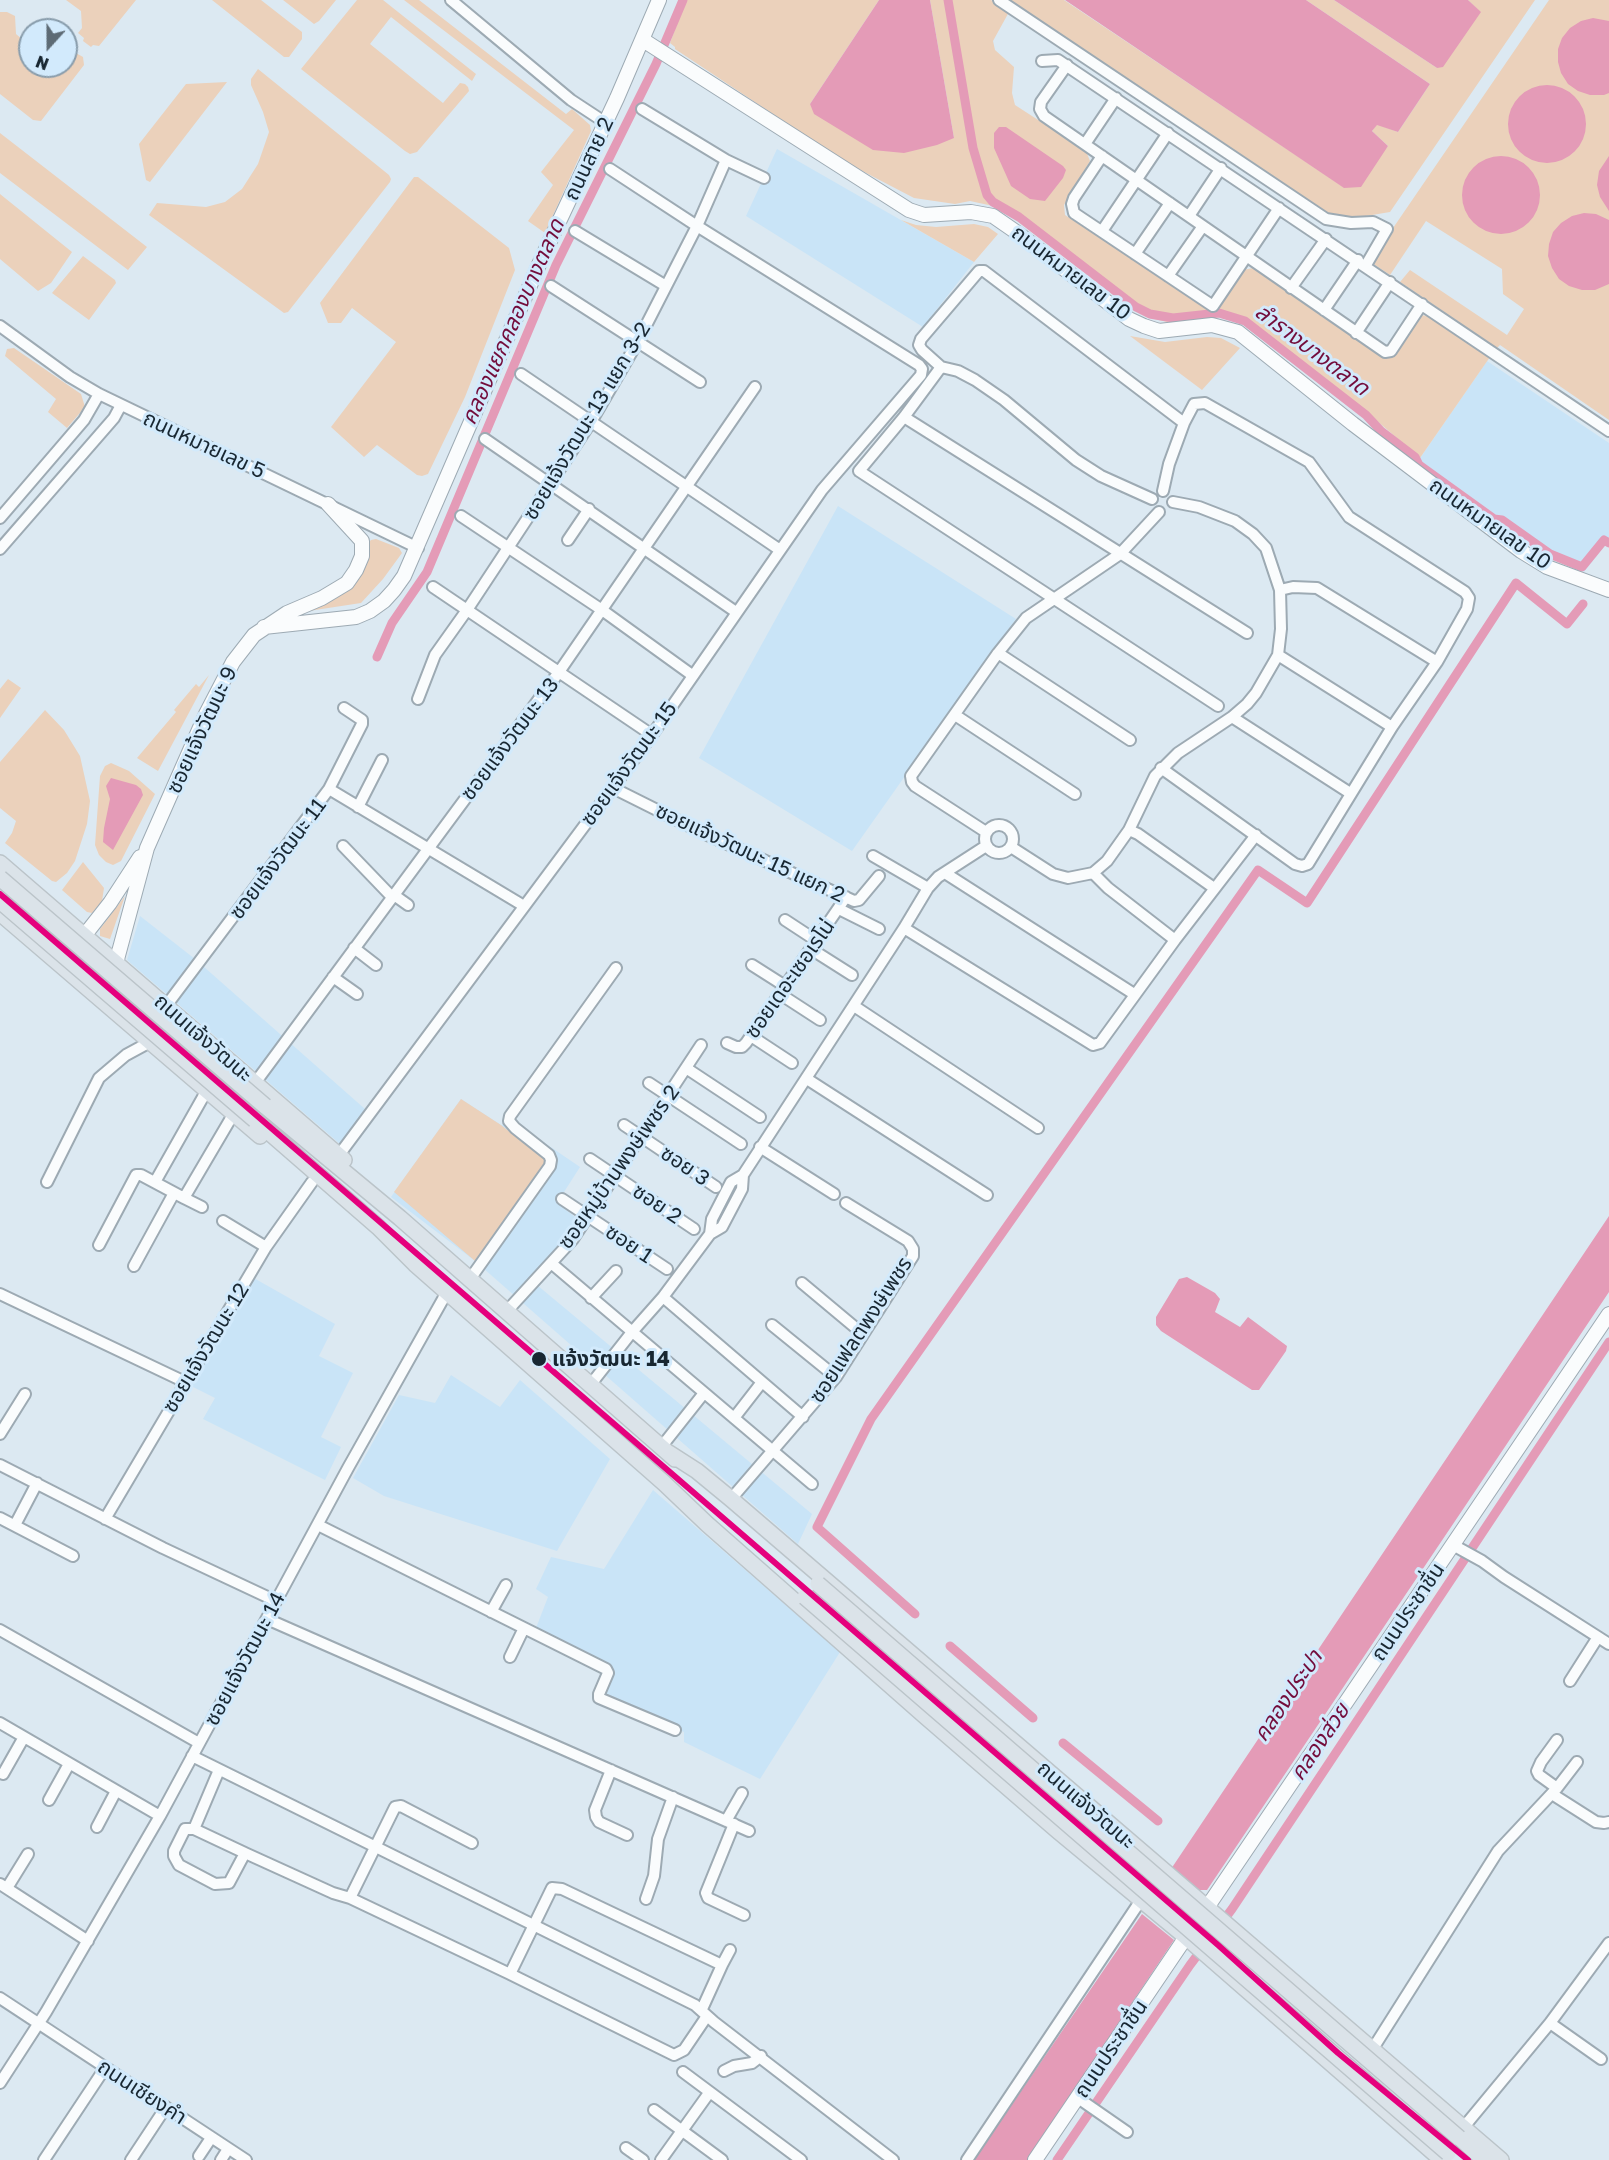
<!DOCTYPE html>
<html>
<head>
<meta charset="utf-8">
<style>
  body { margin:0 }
  #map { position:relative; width:1609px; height:2160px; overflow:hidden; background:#dce9f2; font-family:"Golos Text",sans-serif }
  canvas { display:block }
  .north { position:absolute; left:18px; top:18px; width:60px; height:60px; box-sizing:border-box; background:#d2eafc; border:2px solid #889cab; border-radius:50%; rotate:201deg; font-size:16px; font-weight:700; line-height:24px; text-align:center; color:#182732 }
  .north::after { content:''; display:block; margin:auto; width:21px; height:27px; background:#5d6b75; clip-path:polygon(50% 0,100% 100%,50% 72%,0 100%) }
</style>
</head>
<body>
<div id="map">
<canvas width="1609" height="2160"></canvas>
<div class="north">N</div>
</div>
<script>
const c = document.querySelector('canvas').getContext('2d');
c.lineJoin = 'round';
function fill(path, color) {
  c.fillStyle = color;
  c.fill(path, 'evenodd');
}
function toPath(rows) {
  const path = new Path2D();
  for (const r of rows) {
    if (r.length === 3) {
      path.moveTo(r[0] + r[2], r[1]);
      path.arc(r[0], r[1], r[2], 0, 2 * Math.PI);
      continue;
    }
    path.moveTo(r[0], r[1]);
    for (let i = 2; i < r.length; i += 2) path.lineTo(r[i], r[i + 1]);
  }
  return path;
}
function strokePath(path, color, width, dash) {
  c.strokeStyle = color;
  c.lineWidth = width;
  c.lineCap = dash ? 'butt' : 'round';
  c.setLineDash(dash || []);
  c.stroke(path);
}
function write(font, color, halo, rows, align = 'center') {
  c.font = font + ' "Golos Text","Noto Sans Thai",sans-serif';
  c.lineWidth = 6;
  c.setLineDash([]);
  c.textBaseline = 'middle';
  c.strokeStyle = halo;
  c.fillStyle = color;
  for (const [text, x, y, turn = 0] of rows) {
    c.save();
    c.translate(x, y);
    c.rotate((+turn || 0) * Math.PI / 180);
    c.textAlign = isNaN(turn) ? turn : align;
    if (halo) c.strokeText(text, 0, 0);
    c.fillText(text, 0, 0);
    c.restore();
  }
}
const built = toPath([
  [777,149,974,262,923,327,746,216],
  [1487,361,1609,443,1609,545,1606,544,1584,572,1540,551,1416,464],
  [838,506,1016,619,852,851,699,758],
  [140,916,195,959,365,1109,340,1144,127,960],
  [461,1099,501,1125,514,1122,580,1167,557,1203,579,1220,537,1285,812,1514,798,1544,475,1261,391,1197],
  [252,1277,335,1324,319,1356,353,1373,321,1437,341,1447,325,1480,203,1419,215,1398,189,1385],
  [451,1375,500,1407,520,1380,610,1459,557,1551,384,1496,353,1478,399,1395,435,1403],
  [653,1490,840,1652,760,1779,684,1742,684,1732,604,1698,615,1671,536,1628,548,1597,536,1589,551,1557,604,1569]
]);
const green = toPath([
  [66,0,136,0,99,46,93,45,91,47,83,41,84,38,78,33,82,28,81,11],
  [212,0,261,0,302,32,302,39,289,57,284,57],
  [283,0,336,0,319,21,314,24],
  [357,0,383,0,476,74,472,81,391,17,370,44,443,103,460,83,465,84,468,87,469,91,417,152,410,154,405,151,301,69],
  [404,0,419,0,566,114,572,109,590,125,591,131,545,233,528,221,553,185,541,172,574,130],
  [686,0,879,0,810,104,954,138,930,0,991,0,1009,12,993,41,995,50,1014,67,1012,93,1015,105,1086,151,1090,161,1064,205,1065,215,1207,307,1243,270,1253,268,1387,358,1394,356,1421,315,1428,316,1490,357,1420,458,1354,401,1348,406,1272,342,1247,325,1228,316,1213,314,1167,322,1146,317,1004,211,993,206,970,201,955,204,914,198,845,162,675,49,675,47,670,43],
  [1010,0,1064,0,1345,188,1388,146,1372,131,1377,124,1398,132,1430,84,1306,0,1334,0,1437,68,1480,12,1468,0,1535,0,1390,212,1360,217,1342,216,1325,212,1016,7],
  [1549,0,1609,0,1609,420,1500,345,1497,348,1400,282,1410,270,1507,335,1524,309,1503,294,1502,269,1426,221,1390,275,1372,263,1378,250],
  [0,12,7,12,15,16,16,34,30,46,30,66,66,66,67,48,83,57,84,65,41,121,33,120,0,94],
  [258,69,389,175,391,179,390,182,288,312,284,313,149,215,157,203,206,207,225,202,242,189,258,164,269,132,263,112,251,85,251,79],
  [227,82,150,182,146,180,139,144,186,84],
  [0,133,147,247,128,270,0,173],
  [414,177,418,177,509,248,515,270,465,397,428,474,422,476,417,475,377,445,364,457,331,427,396,342,352,308,341,323,328,323,320,303],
  [0,194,72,252,51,283,38,291,0,259],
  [901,220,916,225,936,227,974,224,988,227,998,234,974,262],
  [83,256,115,280,116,283,89,320,52,293],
  [1130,336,1165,342,1207,337,1221,338,1240,348,1202,390],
  [14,348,81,394,85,407,67,428,48,412,56,399,5,356,7,349],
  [376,539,399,548,402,553,383,579,361,603,302,612,353,582,368,543,371,540],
  [209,675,158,771,137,758,176,712,174,710,196,684,199,687],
  [8,679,21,688,0,718,0,689],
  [45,710,64,730,80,756,90,801,87,824,75,861,67,873,56,882,52,881,5,843,12,833,16,821,0,808,0,762],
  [111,763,129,771,155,794,121,861,113,865,106,862,99,855,95,845,100,776,105,766],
  [83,862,104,888,102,901,92,913,87,912,62,890],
  [125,896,110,939,100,936,100,929],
  [461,1099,501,1125,546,1160,545,1166,475,1261,394,1192]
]);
const water = toPath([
  [879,0,930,0,954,138,937,145,904,153,873,150,814,114,810,104],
  [1065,0,1306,0,1430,84,1398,132,1377,125,1372,131,1388,146,1361,187,1344,188],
  [1334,0,1468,0,1481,12,1443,67,1437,68],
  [1593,18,1609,21,1609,93,1604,95,1590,95,1578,91,1568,84,1561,73,1558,62,1558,49,1562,38,1570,28,1581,21],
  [1547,124,39],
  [999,127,1006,127,1063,166,1066,170,1063,178,1045,201,1030,199,1011,186,994,148,994,133],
  [1609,156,1609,211,1600,197,1597,185,1599,171],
  [1501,195,39],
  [1584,213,1596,214,1609,220,1609,284,1595,290,1582,290,1569,286,1559,279,1552,268,1548,256,1549,244,1553,232,1561,223,1572,216],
  [111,778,136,785,141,789,143,795,113,850,103,842,104,828,110,799,106,786],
  [1609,1216,1609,1292,1207,1890,1198,1890,1171,1869],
  [1187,1277,1215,1293,1220,1299,1215,1312,1240,1327,1248,1317,1287,1346,1286,1351,1259,1390,1252,1390,1161,1331,1156,1325,1156,1317,1179,1279],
  [1142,1914,1174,1940,1027,2160,974,2160]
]);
const canal = toPath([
  [948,0,973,148,987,195,993,202,1019,217,1136,307,1150,314,1173,318,1219,313,1245,321,1366,415,1381,431,1415,457,1419,465,1494,519,1502,520,1550,554,1582,567,1604,540,1609,543],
  [377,657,392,623,427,572,556,265,656,64,683,0],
  [915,1614,817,1527,871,1419,1258,870,1307,903,1516,583,1567,624,1583,604],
  [950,1646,1033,1718],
  [1063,1743,1158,1821],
  [1057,2160,1190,1965,1232,1909,1609,1342]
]);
const street = toPath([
  [451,0,571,100,606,123],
  [999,0,1326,219,1351,223,1373,222,1387,229,1366,265],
  [1042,61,1058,60,1609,431],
  [1067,65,1041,102,1040,109,1044,116,1385,352,1391,351,1422,304],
  [642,109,726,160,764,178],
  [1085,144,1116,98],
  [1102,156,1074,198,1072,204,1074,213,1213,306,1279,208],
  [1189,216,1221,168],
  [575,231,666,286],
  [1102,231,1168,133],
  [1135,254,1170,203],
  [1168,276,1203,226],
  [551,286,700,382],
  [1291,288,1326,239],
  [1324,310,1358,260],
  [0,326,70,377,99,394,418,548],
  [1356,333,1390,282],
  [941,367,904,417,859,471,1218,706],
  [521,374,780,550],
  [904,417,1247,633],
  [485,439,736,612],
  [1152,499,1101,476,1076,460,1004,400,975,380,958,371,941,367,922,350,919,345,921,339,979,271,984,271,1184,423],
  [461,516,602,610,692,675],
  [0,518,84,420,99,394],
  [568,540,589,509],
  [0,549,114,418,121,405],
  [433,587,652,735],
  [1280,590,1293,587,1317,588,1437,662],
  [998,653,1130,740],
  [1278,655,1392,727],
  [418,699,435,655,467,610,591,422,637,343,697,226,726,160],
  [955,715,1075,794],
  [1232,717,1350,793],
  [1161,768,1295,864,1302,866,1308,864,1392,727,1437,662,1467,609,1469,598,1465,592,1349,517,1309,462,1205,403,1194,404,1184,423,1169,464,1163,491],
  [613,788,701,832,854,901,859,900,879,876],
  [329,789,524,906],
  [358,807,382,760],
  [999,839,14],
  [1129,830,1138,834,1214,888],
  [986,832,915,786,912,782,911,776,998,653,1026,618,1120,554,1159,512],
  [343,846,392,897],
  [1011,847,1053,874,1068,878,1093,873,1107,861,1129,830,1155,776,1178,753,1232,717,1247,704,1256,693,1278,655,1281,629,1280,590,1266,548,1253,534,1235,521,1199,507,1173,502],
  [873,856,928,888],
  [945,873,1134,994],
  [1093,873,1108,888,1175,940],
  [394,895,408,905],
  [839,909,879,929],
  [785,920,817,941],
  [904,928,1093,1045,1100,1043,1175,940,1256,835],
  [354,948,376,965],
  [811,949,852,975],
  [752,965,785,986],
  [333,977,357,994],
  [780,994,820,1020],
  [166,1006,329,789,362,724,362,720,344,708],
  [854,1006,1038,1128],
  [751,1036,792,1063],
  [727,1043,736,1047,742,1047,746,1043,846,897],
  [686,1068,760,1117],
  [807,1079,987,1195],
  [255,1083,559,672,755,387],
  [649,1083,741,1144],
  [624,1125,716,1187],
  [760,1147,834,1194],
  [339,1155,652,735,822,490,921,375,922,369,919,365,697,226,610,169],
  [590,1159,694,1229],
  [47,1182,99,1078,126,1055,150,1042],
  [155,1182,207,1090],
  [184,1198,202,1207],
  [562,1199,667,1269],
  [223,1221,266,1247],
  [710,1234,712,1219,731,1182,743,1175,904,928,928,888,938,877,986,846],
  [99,1245,136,1175,141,1175,184,1198,234,1113],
  [551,1263,812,1484],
  [134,1266,174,1193],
  [470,1279,550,1166,551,1160,549,1155,515,1128,509,1121,510,1116,616,968],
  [802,1283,863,1334],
  [0,1294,185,1382],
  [663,1297,803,1417],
  [591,1298,616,1271],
  [506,1312,573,1239,701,1045],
  [772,1325,836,1377],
  [591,1384,632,1332,663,1297,710,1234,722,1227,742,1189,743,1175],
  [734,1418,762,1382],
  [0,1434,25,1394],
  [662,1446,704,1393],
  [0,1465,163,1548,276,1601],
  [731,1499,836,1377,913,1256,913,1249,908,1241,846,1203],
  [0,1518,73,1556],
  [105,1519,266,1247,312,1182],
  [15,1525,37,1483],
  [318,1525,606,1669,608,1673,599,1694,599,1698,675,1730],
  [1453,1545,1482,1561,1504,1577,1609,1644],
  [491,1612,506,1585],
  [267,1619,749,1831],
  [0,1630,199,1743],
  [510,1657,524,1628],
  [1570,1681,1598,1637],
  [0,1723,160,1816],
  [192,1756,695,2005,714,2022,893,2160],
  [611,1770,595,1810,596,1817,599,1822,627,1835],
  [3,1774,24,1737],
  [1557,1788,1577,1762],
  [1552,1794,1596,1822,1604,1823,1609,1822],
  [49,1800,69,1764],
  [726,1821,742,1793],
  [734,1824,706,1893,708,1898,744,1915],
  [97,1827,116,1791],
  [185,1829,194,1829,245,1853,229,1883,215,1884,179,1865,174,1856,174,1851,185,1829],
  [194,1829,219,1770],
  [245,1853,333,1893,350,1898,510,1974,552,1888,562,1889,722,1965,702,2009],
  [0,1884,88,1941],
  [7,1888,28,1854],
  [350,1898,395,1807,401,1806,472,1843],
  [646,1899,654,1876,658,1839,673,1797],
  [722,1965,730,1950],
  [510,1974,674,2055,684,2050,707,2016],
  [0,1998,246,2160],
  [1550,2023,1601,2059],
  [1372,2050,1498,1851,1557,1788,1539,1775,1537,1771,1541,1762,1557,1740],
  [724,2071,734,2066,752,2063,761,2056],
  [683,2072,801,2160],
  [0,2083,46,2012,160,1816,348,1468,447,1292],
  [1078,2098,1127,2132],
  [654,2110,722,2160],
  [1463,2128,1550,2023,1609,1943],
  [626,2148,643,2160],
  [199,2156,211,2138],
  [44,2160,105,2068],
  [131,2160,166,2107],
  [221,2160,228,2149],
  [661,2160,709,2093],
  [967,2160,1141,1900]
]);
const secondary = toPath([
  [643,40,909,210,924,215,971,212,993,216,1019,234,1129,319,1144,326,1159,331,1212,325,1238,332,1353,424,1521,551,1547,567,1609,590],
  [264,627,356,617,370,611,384,601,394,590,404,576,541,260,617,98,659,0],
  [84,936,110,903,140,857],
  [116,963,147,848,206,714,233,662,254,635,287,613,322,598,347,583,356,570,362,556,362,541,328,504],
  [1206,1909,1609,1314],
  [1035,2160,1186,1937]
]);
const primary = toPath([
  [0,863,344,1160],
  [0,913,260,1136],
  [265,1106,400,1218,675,1459],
  [255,1120,378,1227,415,1264,664,1483,707,1524,925,1716,1058,1831,1186,1937,1442,2160],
  [669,1453,697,1471,731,1499,1501,2160],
  [1462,2140,1484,2160]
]);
const primaryBridge = toPath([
  [0,878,265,1106],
  [0,901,255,1120],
  [818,1584,1459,2138],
  [805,1597,1448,2153]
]);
const metro1 = toPath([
  [0,894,1218,1945,1338,2053,1468,2160]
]);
const markers = [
  [539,1359,8,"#182732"]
];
const streetNames = [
  ["ถนนสาย 2",589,159,-65],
  ["ถนนหมายเลข 10",1071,273,37],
  ["ซอยแจ้งวัฒนะ 13 แยก 3-2",587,421,-59],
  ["ถนนหมายเลข 5",204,445,25],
  ["ถนนหมายเลข 10",1490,524,35],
  ["ซอยแจ้งวัฒนะ 9",202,730,-65],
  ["ซอยแจ้งวัฒนะ 13",510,739,-53],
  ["ซอยแจ้งวัฒนะ 15",629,764,-54],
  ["ซอยแจ้งวัฒนะ 15 แยก 2",750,853,25],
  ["ซอยแจ้งวัฒนะ 11",278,859,-53],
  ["ซอยเดอะเซอเรโน่",790,979,-55],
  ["ถนนแจ้งวัฒนะ",203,1038,41],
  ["ซอย 3",685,1166,34],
  ["ซอยหมู่บ้านพงษ์เพชร 2",619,1167,-55],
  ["ซอย 2",657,1204,34],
  ["ซอย 1",629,1244,34],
  ["ซอยแฟลตพงษ์เพชร",861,1330,-57],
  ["ซอยแจ้งวัฒนะ 12",206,1348,-59],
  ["ถนนประชาชื่น",1408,1612,-56],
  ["ซอยแจ้งวัฒนะ 14",245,1659,-62],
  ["ถนนแจ้งวัฒนะ",1086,1805,41],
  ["ถนนประชาชื่น",1111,2049,-56],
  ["ถนนเชียงคำ",142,2092,33]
];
const stopNames = [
  ["แจ้งวัฒนะ 14",552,1359]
];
const waterNames = [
  ["คลองแยกคลองบางตลาด",513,322,-66],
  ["ลำรางบางตลาด",1312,350,37],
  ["คลองประปา",1288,1696,-56],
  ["คลองส่วย",1320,1742,-56]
];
fill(built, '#c9e4f7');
fill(green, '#ebd1bb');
fill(water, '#e49bb7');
strokePath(canal, '#e49bb7', 9);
strokePath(street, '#9daab3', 14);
strokePath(secondary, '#9daab3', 16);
strokePath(primary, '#bbc4c9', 18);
strokePath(street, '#fafcfd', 10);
strokePath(secondary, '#fafcfd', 14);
strokePath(primary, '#dbe3e9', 15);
strokePath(primaryBridge, '#bbc4c9', 18, []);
strokePath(primaryBridge, '#dbe3e9', 15);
strokePath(metro1, '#e5007d', 6);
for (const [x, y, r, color] of markers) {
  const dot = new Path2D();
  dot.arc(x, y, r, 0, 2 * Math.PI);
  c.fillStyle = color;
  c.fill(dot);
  strokePath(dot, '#d2eafc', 2);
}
write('21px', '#182732', '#d2eafc', streetNames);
write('bold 21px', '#182732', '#d2eafc', stopNames, 'left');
write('italic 22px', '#730d3c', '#d2eafc', waterNames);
</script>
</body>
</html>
